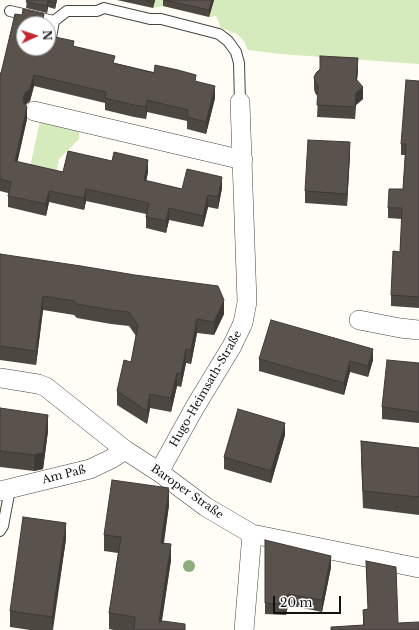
<!DOCTYPE html>
<html>
<head>
<meta charset="utf-8">
<style>
  body { margin:0 }
  #map { position:relative; width:419px; height:630px; overflow:hidden; background:#fffdf5; font-family:"Libre Baskerville",serif }
  canvas { display:block }
  .north { position:absolute; left:16px; top:16px; width:40px; height:40px; box-sizing:border-box; background:#fff; border:1px solid #a0a0a0; border-radius:50%; rotate:87deg; font-size:11px; font-weight:700; line-height:16px; text-align:center; color:#111 }
  .north::after { content:''; display:block; margin:auto; width:14px; height:18px; background:#c4262e; clip-path:polygon(50% 0,100% 100%,50% 72%,0 100%) }
  .scale { position:absolute; left:273px; top:596px; width:68px; height:18px; box-sizing:border-box; border:2px solid #111; border-top:0; padding-left:5px; font-size:12px; line-height:14px; white-space:nowrap; color:#111; -webkit-text-stroke:3px #fff; paint-order:stroke }
</style>
</head>
<body>
<div id="map">
<canvas width="419" height="630"></canvas>
<div class="north">N</div>
<div class="scale">20 m</div>
</div>
<script>
const c = document.querySelector('canvas').getContext('2d');
c.lineJoin = 'round';
function fill(path, color) {
  c.fillStyle = color;
  c.fill(path, 'evenodd');
}
function toPath(rows) {
  const path = new Path2D();
  for (const r of rows) {
    path.moveTo(r[0], r[1]);
    for (let i = 2; i < r.length; i += 2) path.lineTo(r[i], r[i + 1]);
  }
  return path;
}
function strokePath(path, color, width, dash) {
  c.strokeStyle = color;
  c.lineWidth = width;
  c.lineCap = dash ? 'butt' : 'round';
  c.setLineDash(dash || []);
  c.stroke(path);
}
function write(font, color, halo, rows, align = 'center') {
  c.font = font + ' "Libre Baskerville",serif';
  c.lineWidth = 4;
  c.setLineDash([]);
  c.textBaseline = 'middle';
  c.strokeStyle = halo;
  c.fillStyle = color;
  for (const [text, x, y, turn = 0] of rows) {
    c.save();
    c.translate(x, y);
    c.rotate((+turn || 0) * Math.PI / 180);
    c.textAlign = isNaN(turn) ? turn : align;
    if (halo) c.strokeText(text, 0, 0);
    c.fillText(text, 0, 0);
    c.restore();
  }
}
const green = toPath([
  [116,0,419,0,419,64,281,54,248,50,244,41,237,34,221,28,216,16,209,17,163,6,153,8],
  [41,116,80,125,79,139,59,159,56,173,30,167]
]);
const service = toPath([
  [10,11,54,21],
  [49,48,54,21,67,11,97,11,104,8,150,19,161,19,219,34,228,41,236,52,239,63,240,102],
  [0,531,3,526,10,489]
]);
const minor = toPath([
  [34,111,243,160],
  [359,320,400,328,419,330],
  [0,378,38,384,46,387,125,450,159,472,206,507,252,534,419,568],
  [159,472,195,407,232,346,243,323,247,302,240,102],
  [0,491,90,469,111,459,125,450],
  [244,630,252,534]
]);
const trees = [
  [189,566]
];
const wall = toPath([
  [27,0,57,0,55,9,48,7,47,13,26,8],
  [117,0,155,0,153,8],
  [163,0,214,0,209,17,163,6],
  [44,24,24,48,74,47,115,63,196,82,215,98,206,134,187,129,187,121,147,112,146,119,134,117,105,110,105,103,34,86,30,101,26,104,25,105,27,119,17,162,63,172,148,172,146,181,182,189,222,188,218,209,208,207,203,227,169,220,166,233,146,228,146,214,86,201,84,210,49,202,46,216,8,207,8,193,0,191,0,73,1,73],
  [358,70,357,80,363,99,356,105,355,119,317,117,318,97,315,93,314,89,314,77],
  [419,81,419,308,391,306,391,295,400,252,402,219,388,218,388,208,403,189,405,155,401,155,401,144],
  [350,154,347,206,305,203,305,191],
  [0,254,224,314,214,335,197,333,191,364,186,363,181,387,177,386,171,412,150,408,147,424,117,405,117,391,131,362,136,336,129,326,111,324,77,318,74,315,43,310,36,365,0,360],
  [259,359,373,360,368,377,350,372,344,395,259,371],
  [419,363,419,423,382,419,382,407],
  [0,408,48,431,43,469,34,471,0,467],
  [285,435,271,483,224,469,224,457],
  [361,441,419,448,419,515,363,508,361,458],
  [169,505,164,543,171,560,162,621,185,630,114,630,109,629,109,613,118,553,104,551,104,535],
  [66,539,53,630,30,630,10,627,10,611],
  [366,561,398,623,363,625,363,610,368,609],
  [331,567,322,612,288,605,286,615,265,614,265,603]
]);
const shadedWall = toPath([
  [56,0,57,0,55,9,55,3],
  [154,0,155,0,153,8,153,2],
  [212,0,214,0,209,17,209,10],
  [48,1,48,7,47,13,47,6],
  [44,14,44,24,42,24],
  [358,58,358,70,356,91,356,79],
  [34,75,34,86,30,101,26,104,23,109,23,97],
  [215,86,215,98,206,134,206,122],
  [363,87,363,99,356,105,355,119,356,93],
  [147,100,147,112,146,119,146,107],
  [27,107,27,119,15,173,15,161],
  [350,142,350,154,347,206,347,194],
  [148,160,148,172,144,192,144,180],
  [222,177,222,188,218,209,218,197],
  [86,189,86,201,84,210,84,198],
  [49,191,49,202,46,216,46,204],
  [208,195,208,207,203,227,203,216],
  [169,208,169,220,166,233,166,221],
  [43,296,43,310,36,365,36,351],
  [224,300,224,314,214,335,214,322],
  [197,319,197,333,191,364,191,350],
  [186,349,186,363,181,387,181,374],
  [373,349,373,360,368,377,368,366],
  [350,361,350,372,344,395,344,383],
  [177,373,177,386,171,412,171,398],
  [150,394,150,408,147,424,147,411],
  [48,415,48,431,43,469,34,471,34,455],
  [285,423,285,435,271,483,271,471],
  [169,488,169,505,161,559,161,543],
  [66,523,66,539,52,630,52,617],
  [171,544,171,560,160,630,159,622],
  [331,556,331,567,322,612,322,600],
  [288,594,288,605,286,615,286,604]
]);
const building = toPath([
  [27,0,56,0,55,3,48,1,47,6,26,2,27,0],
  [145,0,154,0,153,2,145,0],
  [164,0,212,0,209,10,164,0],
  [23,9,44,14,42,24,24,24,24,48,48,48,48,43,51,43,54,41,55,37,74,41,73,46,115,56,113,63,154,73,155,65,178,70,196,75,195,81,215,86,206,122,187,117,188,110,147,100,146,107,134,105,105,98,106,92,34,75,30,89,26,92,23,97,24,103,27,107,15,161,63,172,68,151,112,161,114,152,148,160,144,180,182,189,187,169,222,177,218,197,208,195,203,216,169,208,166,221,146,217,149,203,86,189,84,198,49,191,46,204,8,196,11,182,0,179,0,73,1,73,15,14,22,15,23,9],
  [320,56,358,58,356,79,363,87,356,93,355,107,317,105,318,86,315,81,314,77,316,73,320,69,320,56],
  [406,80,419,81,419,297,391,295,393,251,400,252,402,208,388,208,389,189,403,189,406,144,401,144,406,80],
  [308,140,350,142,347,194,305,191,308,140],
  [0,254,81,266,135,275,218,286,224,300,214,322,197,319,191,350,186,349,181,374,177,373,171,398,150,394,147,411,117,391,124,360,131,362,138,325,129,312,111,310,77,304,74,301,43,296,36,351,0,346,0,254],
  [271,320,373,349,368,366,350,361,344,383,259,359,271,320],
  [387,360,419,363,419,412,382,407,387,360],
  [0,408,48,415,43,453,34,455,0,451,0,408],
  [238,409,285,423,271,471,224,457,238,409],
  [361,441,419,448,419,497,363,491,361,441],
  [112,480,169,488,161,543,171,544,159,622,163,621,185,624,185,630,134,630,135,617,109,613,121,537,104,535,112,480],
  [23,517,66,523,52,617,10,611,23,517],
  [265,540,331,556,322,600,288,594,286,604,265,603,265,540],
  [366,561,396,567,398,623,419,622,419,630,331,630,331,627,364,625,363,610,368,609,366,561]
]);
const streetNames = [
  ["Hugo-Heimsath-Straße",206,389,-60],
  ["Am Paß",64,475,-14],
  ["Baroper Straße",187,492,35]
];
fill(green, '#d5ebbd');
strokePath(service, '#444', 12);
strokePath(minor, '#444', 20);
strokePath(service, '#fff', 10);
strokePath(minor, '#fff', 19);
c.fillStyle = '#8dad7f';
for (const [x, y] of trees) {
  c.beginPath();
  c.arc(x, y, 6, 0, 2 * Math.PI);
  c.fill();
}
fill(wall, '#4d4742');
fill(shadedWall, '#3f3936');
fill(building, '#5a524d');
strokePath(building, '#3f3936', 1);
write('11px', '#111', '#fff', streetNames);
</script>
</body>
</html>
